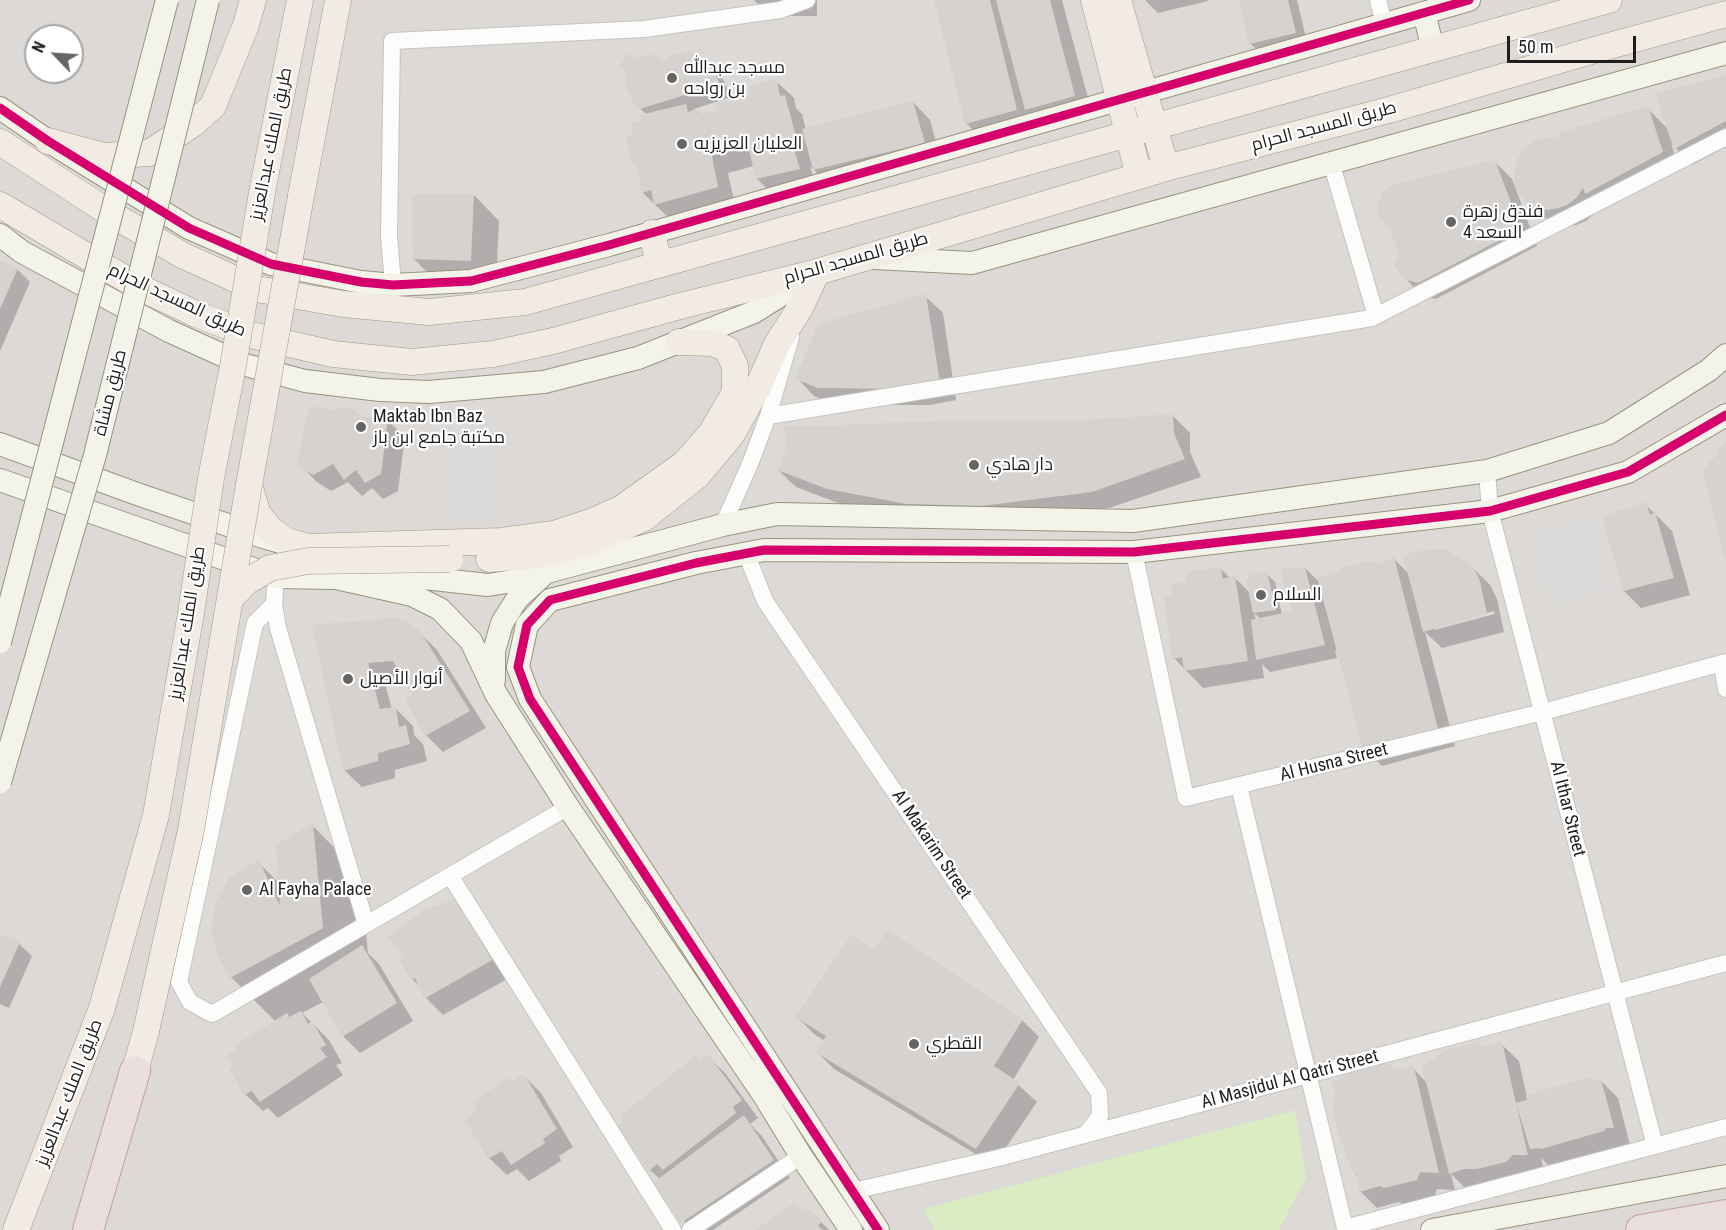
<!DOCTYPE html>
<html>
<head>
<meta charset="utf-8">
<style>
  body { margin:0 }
  #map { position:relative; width:1726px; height:1230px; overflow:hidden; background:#edeae6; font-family:"Roboto Condensed",sans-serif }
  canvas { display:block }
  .north { position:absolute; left:24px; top:24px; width:60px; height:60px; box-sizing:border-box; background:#fff; border:2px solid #a5a5a5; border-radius:50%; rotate:295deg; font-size:16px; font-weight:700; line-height:24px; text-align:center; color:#1e1e1e }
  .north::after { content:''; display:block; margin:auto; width:21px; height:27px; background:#666564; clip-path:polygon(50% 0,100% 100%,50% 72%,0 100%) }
  .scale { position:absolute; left:1507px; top:36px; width:129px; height:27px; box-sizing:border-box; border:3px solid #1e1e1e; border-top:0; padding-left:8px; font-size:18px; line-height:21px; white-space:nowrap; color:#1e1e1e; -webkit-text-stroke:4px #fff; paint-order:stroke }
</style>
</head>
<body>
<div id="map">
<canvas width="1726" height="1230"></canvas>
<div class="north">N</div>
<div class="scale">50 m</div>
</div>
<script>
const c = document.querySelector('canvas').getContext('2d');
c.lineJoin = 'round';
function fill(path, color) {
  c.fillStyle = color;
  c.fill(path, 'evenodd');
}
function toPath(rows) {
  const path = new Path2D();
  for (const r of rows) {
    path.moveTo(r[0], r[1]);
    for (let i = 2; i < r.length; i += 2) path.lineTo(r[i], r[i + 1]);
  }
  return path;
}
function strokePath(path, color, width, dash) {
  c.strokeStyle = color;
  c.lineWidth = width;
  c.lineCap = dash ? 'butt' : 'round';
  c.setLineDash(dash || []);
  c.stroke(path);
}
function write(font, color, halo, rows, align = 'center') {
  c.font = font + ' "Roboto Condensed",Cairo,sans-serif';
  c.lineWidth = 4.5;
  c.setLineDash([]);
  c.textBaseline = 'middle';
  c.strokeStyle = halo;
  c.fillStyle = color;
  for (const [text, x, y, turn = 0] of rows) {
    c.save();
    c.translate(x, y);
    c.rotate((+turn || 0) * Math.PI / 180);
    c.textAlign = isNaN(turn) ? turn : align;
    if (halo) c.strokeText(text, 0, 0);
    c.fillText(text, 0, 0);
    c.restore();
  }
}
const residential = toPath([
  [0,0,1726,0,1726,1230,0,1230],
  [36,36,72,36,72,72,36,72]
]);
const religious = toPath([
  [490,414,497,520,453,521,437,424],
  [1593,514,1612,592,1546,609,1530,532]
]);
const grass = toPath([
  [1295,1110,1306,1178,1279,1230,934,1230,924,1209]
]);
const shadow = toPath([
  [754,0,817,0,817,16,770,16],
  [936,0,1062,0,1092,113,1044,126,1030,112,1034,127,983,140,966,123],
  [1145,0,1207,0,1208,1,1158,13],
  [1240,0,1297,0,1308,46,1263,56,1250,43],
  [707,62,721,75,731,97,694,109,700,115,722,112,776,81,794,98,796,108,802,114,806,130,913,102,930,120,941,160,831,187,810,166,816,186,775,196,757,179,754,166,728,173,735,204,673,222,643,193,639,169,633,163,635,135,647,115,634,102,666,64],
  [1726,76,1726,147,1692,165,1671,143,1679,169,1603,210,1599,206,1594,214,1586,221,1576,225,1566,226,1553,223,1542,216,1524,198,1563,142,1647,108,1669,130],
  [1494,161,1512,179,1537,246,1436,299,1422,296,1405,278,1400,254,1392,229,1380,217],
  [474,195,499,221,496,286,440,285,414,259],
  [0,262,17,269,30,282,0,351],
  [925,296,943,313,956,400,930,405,836,405,814,396,797,378],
  [334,411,365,418,387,420,405,437,398,491,383,499,372,488,362,496,348,482,331,491,317,482,299,464],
  [1173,416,1190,433,1190,452,1201,477,1109,508,999,522,846,506,796,487,778,470,822,428,1086,421],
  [1645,504,1672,531,1690,595,1641,608,1624,591],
  [1394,559,1410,575,1472,567,1490,585,1497,599,1504,632,1442,648,1425,632,1455,746,1382,766,1364,749,1338,649,1335,650,1337,658,1270,672,1262,664,1264,678,1203,688,1174,658,1174,595,1189,583,1220,568,1230,578,1234,577,1250,593,1266,573,1275,582,1282,615,1294,612,1291,594,1285,588,1305,568,1321,584,1380,565],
  [1494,611,1495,614,1434,630,1434,627],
  [1254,613,1261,619,1256,620],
  [314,627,419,632,437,650,486,728,443,752,426,735,416,696,405,679,384,680,392,709,396,709,413,726,414,735,423,744,427,761,395,770,395,778,362,787,344,770],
  [313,826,360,874,368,953,379,964,413,1021,360,1053,343,1036,323,1002,302,1013,329,1040,342,1063,336,1065,343,1075,278,1118,268,1108,263,1111,245,1094,276,1022,231,977,218,954,258,862,280,884],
  [446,905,472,917,509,978,443,1015,426,998,421,988,412,979],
  [0,936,19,944,32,956,9,1008,0,1004],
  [875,951,1022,1020,1039,1037,1013,1080,1037,1102,994,1165,834,1069,817,1052,825,1041,814,1034,797,1017],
  [1501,1044,1519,1061,1527,1097,1589,1078,1593,1082,1600,1080,1618,1098,1630,1145,1623,1145,1621,1148,1549,1166,1541,1158,1544,1171,1467,1190,1451,1174,1455,1190,1437,1189,1434,1197,1403,1204,1399,1202,1377,1208,1360,1191,1359,1177,1355,1174,1393,1071,1413,1068,1427,1083,1481,1047],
  [707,1056,725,1073,758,1118,750,1124,761,1135,790,1178,713,1230,691,1230,655,1183,660,1179,650,1170,700,1063],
  [524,1076,541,1093,573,1147,559,1156,561,1161,529,1181,517,1169,507,1175,489,1158,479,1111,508,1079,512,1083],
  [802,1213,821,1222,829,1230,757,1230]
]);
const building = toPath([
  [934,0,990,0,1017,110,965,124],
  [996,0,1050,0,1075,96,1025,110],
  [1239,0,1288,0,1296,33,1249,44],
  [689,51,708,60,720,84,640,109,633,103,625,86,627,73,620,66,627,54,639,58,650,54,666,62,670,55],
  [1726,75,1726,121,1674,149,1655,94],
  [777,79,780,96,785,95,799,148,794,150,800,169,756,179,746,138,735,140,738,148,712,156,718,187,654,205,651,190,642,193,637,167,632,164,626,136,633,134,631,124,641,120,640,115,686,104,688,112,696,109,698,114,719,111,715,104,750,95,749,86],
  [913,101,925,143,813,170,802,129],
  [1648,106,1663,152,1585,194,1583,188,1577,197,1569,204,1559,208,1547,210,1534,207,1523,199,1516,189,1514,176,1517,160,1525,147,1538,139,1551,138,1561,140,1558,133],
  [1495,160,1521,229,1418,283,1403,279,1394,264,1399,254,1389,226,1379,218,1378,204,1383,191,1396,184],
  [412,194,474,194,471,261,413,259],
  [0,260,18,268,0,309],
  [926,294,940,383,911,389,818,388,795,379,818,324],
  [309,406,334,410,343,407,354,410,365,417,388,418,381,474,365,483,356,470,344,480,333,464,313,475,297,465],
  [1173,414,1174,433,1185,459,1092,492,981,506,907,504,827,489,777,470,786,449,784,425,822,426,959,420,1086,420],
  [1726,442,1726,559,1725,559,1703,470,1720,451,1718,448],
  [1646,502,1650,515,1655,512,1674,578,1623,591,1602,516],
  [1428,549,1446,549,1473,566,1480,581,1487,614,1423,632,1403,555],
  [1394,557,1438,729,1363,749,1317,577,1333,573,1345,566,1370,561,1380,564],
  [1221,567,1223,579,1235,575,1248,661,1184,671,1182,657,1172,659,1164,596,1172,594,1171,584,1187,582,1186,572],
  [1305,567,1325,645,1256,660,1251,620,1292,611,1289,590,1284,589,1281,569],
  [1267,572,1276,610,1253,613,1246,579,1250,580,1249,573],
  [392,618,407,621,420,631,470,711,425,736,405,699,413,695,393,661,368,663,380,709,396,707,399,727,406,725,410,744,378,753,378,761,343,771,312,625],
  [313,824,323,928,230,978,217,954,211,930,216,902,228,879,259,860,280,906,276,844],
  [455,898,492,960,424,999,415,978,411,980,399,959,403,956,388,937,427,908,445,903],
  [887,930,1023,1019,994,1066,1020,1083,976,1149,815,1052,826,1036,795,1017,851,935,875,949],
  [0,934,20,942,0,987],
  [362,945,397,1003,342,1037,309,979],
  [301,1011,308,1024,312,1021,326,1045,320,1048,327,1057,260,1102,252,1091,244,1095,229,1069,233,1066,227,1056,237,1049,235,1045,287,1013,289,1017],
  [1478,1042,1481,1046,1502,1042,1528,1155,1513,1155,1506,1162,1477,1169,1464,1169,1449,1174,1422,1066,1447,1050],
  [708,1054,742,1100,733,1107,736,1113,663,1170,657,1164,649,1171,616,1127,623,1122,620,1116,695,1056,699,1061],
  [1372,1064,1389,1064,1394,1069,1414,1067,1439,1173,1420,1172,1417,1180,1384,1188,1380,1186,1359,1192,1357,1174,1354,1174,1353,1169,1351,1168,1337,1129,1332,1103,1335,1101,1335,1092,1331,1083,1348,1074,1349,1071],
  [524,1074,557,1129,543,1139,545,1143,511,1165,502,1151,488,1159,465,1120,477,1111,473,1102,508,1077,511,1082],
  [1590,1077,1590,1080,1601,1079,1614,1128,1606,1128,1604,1131,1541,1149,1538,1148,1530,1149,1516,1103,1527,1100,1526,1095],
  [744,1115,774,1160,681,1223,653,1183],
  [795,1203,802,1211,807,1208,822,1221,818,1226,823,1230,755,1230]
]);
const street = toPath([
  [1378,0,1384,24],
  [1331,162,1376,316],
  [393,285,389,236,392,41,644,29,780,10,807,0],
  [768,416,1372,318,1726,137],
  [1487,471,1490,511,1655,1146],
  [723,525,750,464,768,416,791,337],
  [1134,552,1186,798,1543,712,1726,662],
  [746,553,765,601,1099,1093,1100,1116,1085,1135],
  [276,577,274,604,278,628,366,924],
  [274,604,255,623,179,982,190,1002,212,1014,568,807],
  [1722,664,1726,689],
  [1239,786,1345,1228,1726,1127],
  [451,877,673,1230],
  [853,1191,998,1158,1726,963],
  [690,1230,801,1156]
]);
const secondary = toPath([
  [1424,13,1433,49],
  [0,108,48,141,189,228,271,264,361,282,393,285,471,281,609,245,1469,0],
  [0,235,22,252,169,331,242,364,305,381,380,390,429,392,544,382,638,358,754,312,808,278],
  [874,258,972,263,1726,53],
  [0,444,140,495,263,537,287,544],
  [0,480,276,577,336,578,412,595,440,609,471,641,496,694,568,807,763,1094,801,1156,851,1230],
  [375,565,424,578,488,585,513,581,723,525,777,514,1133,521,1487,471,1609,433,1709,370,1726,355],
  [494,680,494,651,502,623,517,599,541,577],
  [878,1230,530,699,518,667,527,625,550,600,696,563,764,550,1134,552,1490,511,1628,472,1726,415],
  [1432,1230,1726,1176]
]);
const primary = toPath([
  [1094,0,1139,176],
  [1118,0,1166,168],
  [48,141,104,156,149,153,193,124,213,106,246,25,253,0],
  [0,142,111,214,184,256,257,289,343,304,429,312,525,302,1609,0],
  [263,187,300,0],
  [301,196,338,0],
  [0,205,141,288,196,314,251,335,333,354,412,362,493,354,553,341,680,306,817,272,1166,168,1389,110,1598,49,1726,14],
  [652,233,659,264],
  [249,485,258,514,271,530,287,541,309,547,501,541,554,534,593,521,622,508,685,463,712,432,735,392,735,366,727,349,713,343,679,342],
  [489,559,541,555,589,543,644,518,698,475,732,434,758,387,777,344,800,308,817,272],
  [135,1071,146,1031],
  [16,1230,102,1008]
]);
const highway = toPath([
  [88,1230,135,1071],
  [1641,1230,1726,1215]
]);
const secondaryBridge = toPath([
  [0,642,167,0],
  [0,782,95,455,208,0]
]);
const primaryBridge = toPath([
  [231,598,246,582,270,568,308,561,450,559],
  [102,1008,156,815,191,613,211,478,233,366,263,187],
  [146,1031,191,830,249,485,301,196]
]);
const cycleway = toPath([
  [0,108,48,141,189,228,271,264,361,282,393,285,471,281,609,245,1469,0],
  [878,1230,530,699,518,667,527,625,550,600,696,563,764,550,1134,552,1490,511,1628,472,1726,415]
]);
const markers = [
  [672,78,6,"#666564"],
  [682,144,6,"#666564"],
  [1451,222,6,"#666564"],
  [361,427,6,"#666564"],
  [974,465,6,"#666564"],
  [1261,595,6,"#666564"],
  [348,679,6,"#666564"],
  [247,890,6,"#666564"],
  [914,1044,6,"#666564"]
];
const poiNames = [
  ["مسجد عبدالله",684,68],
  ["بن رواحه",684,89],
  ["العليان العزيزيه",694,144],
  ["فندق زهرة",1463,212],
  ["السعد 4",1463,233],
  ["Maktab Ibn Baz",373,417],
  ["مكتبة جامع ابن باز",373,438],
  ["دار هادي",986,465],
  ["السلام",1273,595],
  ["أنوار الأصيل",360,679],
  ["Al Fayha Palace",259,890],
  ["القطري",926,1044]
];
const streetNames = [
  ["طريق المسجد الحرام",1324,127,-15],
  ["طريق الملك عبدالعزيز",272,144,-79],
  ["طريق المسجد الحرام",856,259,-16],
  ["طريق المسجد الحرام",177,301,25],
  ["طريق مشاة",111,393,-76],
  ["طريق الملك عبدالعزيز",188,623,-81],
  ["Al Husna Street",1334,763,-14],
  ["Al Ithar Street",1567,809,76],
  ["Al Makarim Street",931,845,56],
  ["Al Masjidul Al Qatri Street",1290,1080,-15],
  ["طريق الملك عبدالعزيز",70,1093,-69]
];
fill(residential, '#dcd9d7');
fill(religious, '#dbdad8');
fill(grass, '#d9ecc2');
fill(shadow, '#0003');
fill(building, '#d5d2cf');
strokePath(street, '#c5c4c2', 18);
strokePath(secondary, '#95967d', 24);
strokePath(primary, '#a39882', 27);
strokePath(highway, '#c49ba7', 32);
strokePath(street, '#fcfcfb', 16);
strokePath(secondary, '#f4f3ea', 22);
strokePath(primary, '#f1ebe3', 26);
strokePath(highway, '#eadedf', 30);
strokePath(secondaryBridge, '#95967d', 24, []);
strokePath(primaryBridge, '#a39882', 27, []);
strokePath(secondaryBridge, '#f4f3ea', 22);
strokePath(primaryBridge, '#f1ebe3', 26);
strokePath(cycleway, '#d6006c', 9);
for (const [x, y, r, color] of markers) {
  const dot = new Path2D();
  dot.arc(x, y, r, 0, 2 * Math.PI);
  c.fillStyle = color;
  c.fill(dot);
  strokePath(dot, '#fff', 2);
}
write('18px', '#1e1e1e', '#fff', poiNames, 'left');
write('18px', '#1e1e1e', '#fff', streetNames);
</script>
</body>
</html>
